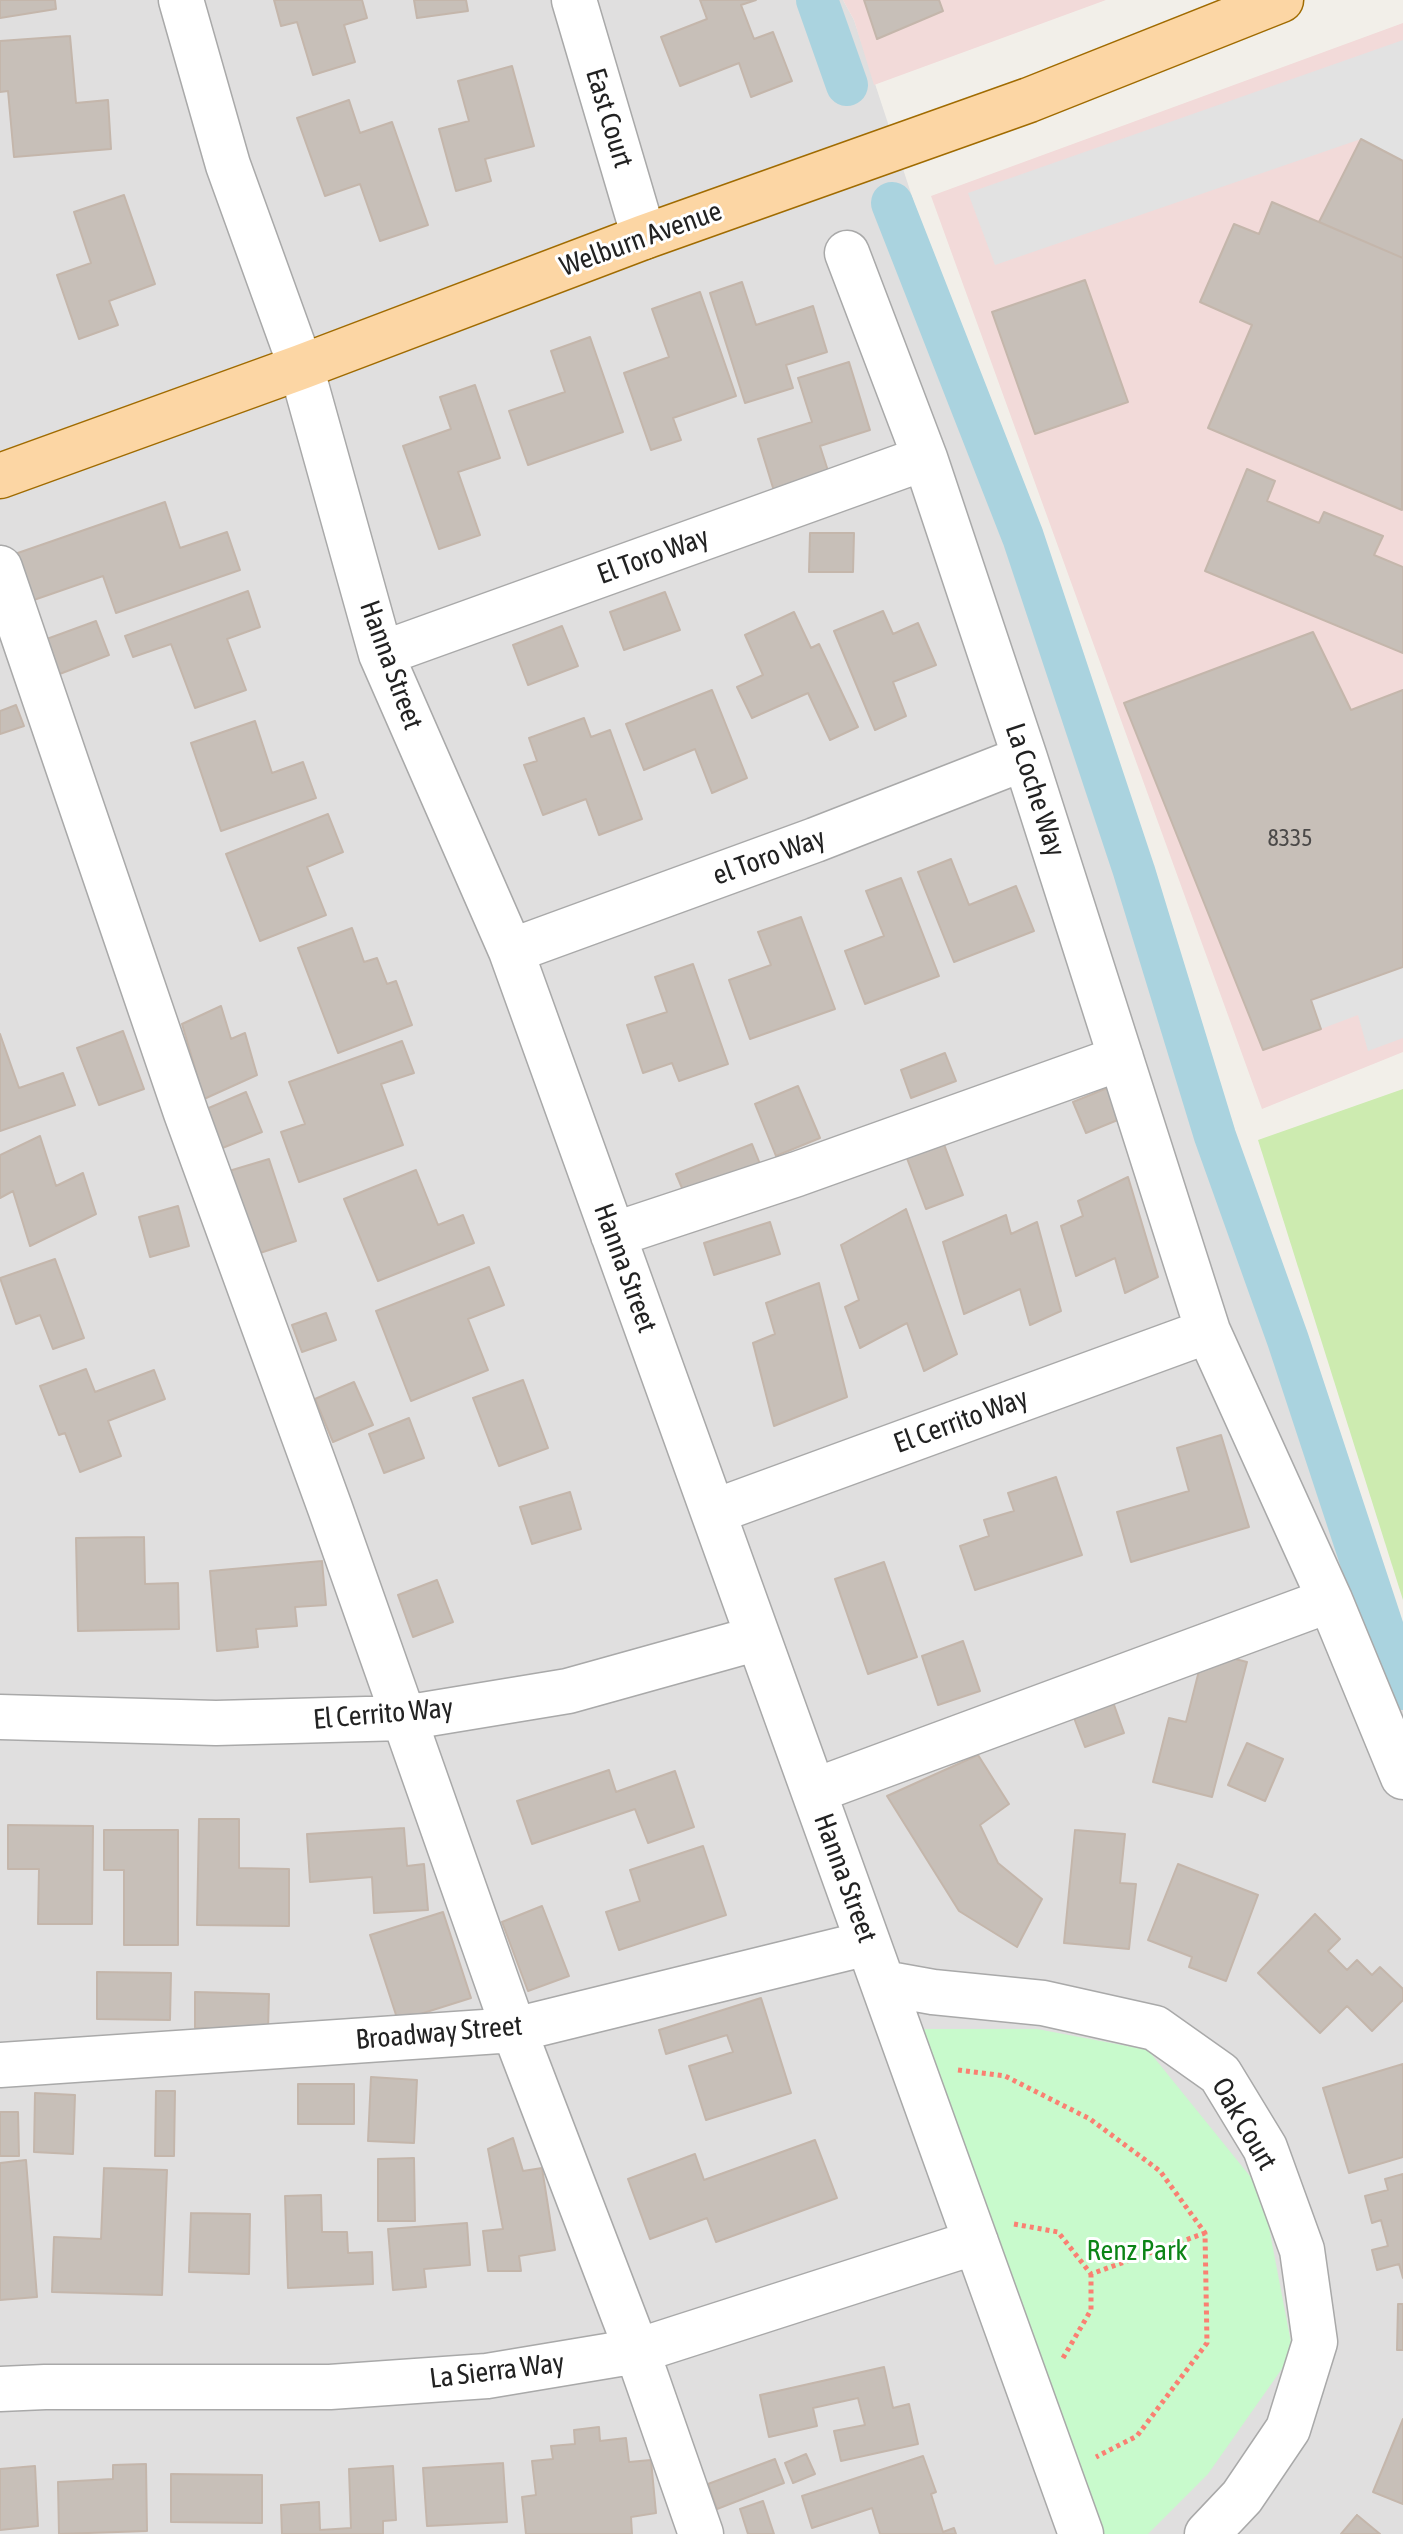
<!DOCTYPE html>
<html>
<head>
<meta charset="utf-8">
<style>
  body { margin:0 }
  canvas { display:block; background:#f2efe9 }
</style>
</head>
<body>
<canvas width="1403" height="2534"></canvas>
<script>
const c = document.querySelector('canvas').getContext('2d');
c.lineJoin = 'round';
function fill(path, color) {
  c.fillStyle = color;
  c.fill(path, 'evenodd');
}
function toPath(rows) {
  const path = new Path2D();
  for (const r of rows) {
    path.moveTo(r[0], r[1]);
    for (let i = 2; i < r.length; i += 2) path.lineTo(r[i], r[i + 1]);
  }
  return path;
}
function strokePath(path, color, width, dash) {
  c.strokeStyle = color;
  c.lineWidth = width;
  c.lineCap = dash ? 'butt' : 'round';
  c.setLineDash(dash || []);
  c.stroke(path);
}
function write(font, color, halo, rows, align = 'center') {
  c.font = font + ' "Asap Condensed",sans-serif';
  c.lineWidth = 6;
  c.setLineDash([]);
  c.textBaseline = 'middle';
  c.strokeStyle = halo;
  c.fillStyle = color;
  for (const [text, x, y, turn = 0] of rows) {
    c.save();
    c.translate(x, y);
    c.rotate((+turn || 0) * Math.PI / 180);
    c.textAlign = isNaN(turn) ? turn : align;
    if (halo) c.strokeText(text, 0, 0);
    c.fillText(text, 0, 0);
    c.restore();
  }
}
const residential = toPath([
  [0,0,843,0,854,20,1134,871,1215,1136,1288,1340,1403,1689,1403,2534,0,2534]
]);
const commercial = toPath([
  [843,0,1106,0,874,85,854,20],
  [1403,23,1403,1052,1262,1109,931,196]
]);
const grass = toPath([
  [1403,1089,1403,1600,1258,1140]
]);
const park = toPath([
  [918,2029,1037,2029,1148,2050,1262,2191,1293,2353,1208,2474,1148,2534,1091,2534]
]);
const parking = toPath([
  [1403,40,1403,161,1361,139,995,265,968,193],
  [1403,967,1403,1038,1368,1051,1358,1015,1321,1029,1311,1001]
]);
const canal = toPath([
  [817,0,847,85],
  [892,203,1023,537,1134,871,1215,1136,1288,1340,1403,1689]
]);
const building = toPath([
  [0,0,55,0,56,9,0,18,0,0],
  [274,0,362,0,367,18,344,25,355,62,313,75,297,22,281,26,274,0],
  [414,0,466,0,468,11,417,18,414,0],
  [700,0,756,0,741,5,754,39,773,32,792,81,751,97,739,63,680,86,661,37,707,19,700,0],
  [864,0,939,0,943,11,877,39,864,0],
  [70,36,76,103,108,100,111,149,14,157,8,91,0,92,0,41,70,36],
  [512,66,534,146,485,159,491,181,456,191,439,129,469,121,458,81,512,66],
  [349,100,360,133,392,122,428,225,380,241,360,184,325,196,297,118,349,100],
  [1361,139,1403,161,1403,258,1319,222,1361,139],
  [124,195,155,284,109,301,118,325,79,339,57,275,91,263,74,212,124,195],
  [1272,202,1403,258,1402,510,1208,428,1252,325,1200,302,1234,224,1259,234,1272,202],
  [1085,280,1128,402,1035,434,992,312,1085,280],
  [742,282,756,325,813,306,827,352,786,365,793,388,745,403,710,293,742,282],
  [700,292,736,396,673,418,681,440,651,450,624,373,669,357,652,309,700,292],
  [590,337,623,432,528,465,509,411,565,392,551,351,590,337],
  [849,362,870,430,820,446,829,474,774,491,758,439,812,422,798,378,849,362],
  [475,385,500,458,458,472,480,535,439,549,403,446,451,429,440,397,475,385],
  [1247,469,1275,481,1267,501,1319,523,1324,512,1383,536,1374,555,1403,567,1403,653,1205,571,1247,469],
  [165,502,180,548,227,532,240,570,116,613,103,576,28,602,12,555,165,502],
  [810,533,854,533,853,572,809,572,810,533],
  [248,591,260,627,227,639,246,690,195,708,171,644,133,657,125,636,248,591],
  [665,592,680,630,624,650,610,612,665,592],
  [883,611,893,634,918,623,936,665,893,682,906,716,875,730,834,631,883,611],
  [794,612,811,648,819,644,858,727,830,740,808,693,752,718,737,687,763,675,745,635,794,612],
  [96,621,109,655,57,675,44,640,96,621],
  [562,626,578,666,528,685,513,645,562,626],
  [1313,632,1351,710,1403,690,1403,967,1311,1000,1321,1029,1263,1050,1124,703,1313,632],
  [712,690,747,778,712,793,695,749,644,770,626,724,712,690],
  [16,705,24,726,0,734,0,711,16,705],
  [584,718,591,737,610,730,642,819,599,835,586,799,543,815,524,765,537,761,529,738,584,718],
  [255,721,272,773,303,762,316,798,221,831,191,743,255,721],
  [328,814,343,852,307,867,326,915,260,941,226,854,328,814],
  [951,859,969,905,1016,886,1034,931,954,962,918,872,951,859],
  [901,878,939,976,865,1004,845,951,884,936,866,891,901,878],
  [801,917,835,1009,750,1039,729,980,771,965,758,932,801,917],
  [352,928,364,962,377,958,387,984,396,981,412,1025,338,1053,298,948,352,928],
  [693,964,728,1064,679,1081,672,1063,643,1073,627,1025,667,1012,655,977,693,964],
  [221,1006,231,1039,245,1033,257,1075,204,1099,182,1024,221,1006],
  [123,1031,144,1089,99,1105,77,1048,123,1031],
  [0,1034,19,1088,63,1073,75,1105,0,1131,0,1034],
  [402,1041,414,1073,381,1084,403,1145,299,1182,281,1132,305,1124,289,1082,402,1041],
  [945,1053,956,1081,911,1098,901,1070,945,1053],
  [798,1086,820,1138,776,1156,755,1104,798,1086],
  [1112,1086,1125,1117,1086,1133,1073,1102,1112,1086],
  [246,1092,262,1132,220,1149,204,1110,246,1092],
  [40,1136,56,1186,83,1173,96,1214,30,1246,13,1191,0,1198,0,1155,40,1136],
  [942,1139,963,1195,926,1209,905,1153,942,1139],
  [752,1144,760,1164,685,1195,676,1174,752,1144],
  [269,1159,296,1241,257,1254,229,1171,269,1159],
  [416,1170,438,1225,463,1215,474,1243,378,1281,344,1199,416,1170],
  [1128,1177,1158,1277,1125,1293,1115,1258,1076,1276,1061,1226,1083,1216,1078,1201,1128,1177],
  [178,1206,189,1246,150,1257,139,1217,178,1206],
  [906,1209,957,1354,924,1371,907,1323,860,1348,845,1307,859,1300,841,1245,906,1209],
  [1006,1215,1011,1234,1037,1222,1061,1311,1030,1325,1020,1289,964,1314,943,1242,1006,1215],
  [770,1222,780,1254,714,1275,704,1243,770,1222],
  [55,1259,84,1338,53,1349,40,1315,16,1324,0,1278,55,1259],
  [489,1267,504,1305,468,1319,488,1370,411,1401,376,1311,489,1267],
  [819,1283,847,1397,774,1426,753,1343,775,1334,766,1303,819,1283],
  [326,1313,336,1340,302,1352,292,1325,326,1313],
  [86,1369,95,1392,154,1370,165,1399,108,1421,121,1456,80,1472,65,1433,59,1435,40,1386,86,1369],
  [523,1380,548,1448,499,1466,473,1398,523,1380],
  [354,1382,373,1425,333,1442,315,1399,354,1382],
  [409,1418,424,1458,384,1473,369,1434,409,1418],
  [1221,1435,1249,1527,1131,1562,1117,1512,1189,1491,1177,1448,1221,1435],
  [1056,1477,1082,1555,975,1590,960,1546,989,1536,984,1520,1014,1511,1008,1493,1056,1477],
  [570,1492,581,1529,532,1544,520,1507,570,1492],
  [144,1537,145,1584,178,1583,179,1629,78,1631,76,1538,144,1537],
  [322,1561,326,1605,295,1607,297,1626,256,1629,258,1647,217,1651,210,1571,322,1561],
  [884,1562,917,1657,868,1674,835,1579,884,1562],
  [437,1580,453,1622,413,1637,398,1595,437,1580],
  [963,1641,980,1691,938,1705,922,1656,963,1641],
  [1204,1651,1247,1662,1212,1797,1153,1782,1169,1718,1186,1722,1204,1651],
  [1108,1688,1124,1733,1085,1747,1068,1702,1108,1688],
  [1247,1743,1283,1759,1265,1801,1228,1785,1247,1743],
  [978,1755,1009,1804,980,1825,998,1863,1042,1899,1017,1947,959,1911,887,1796,978,1755],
  [609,1770,616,1792,675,1771,694,1827,648,1843,635,1809,532,1844,517,1801,609,1770],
  [199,1819,239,1819,239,1868,289,1869,289,1926,197,1925,199,1819],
  [8,1825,93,1826,92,1924,38,1924,39,1869,8,1869,8,1825],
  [404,1828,407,1866,424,1864,428,1910,374,1913,372,1877,310,1882,307,1834,404,1828],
  [104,1830,178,1830,178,1945,124,1945,124,1870,104,1870,104,1830],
  [1075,1830,1125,1834,1120,1883,1136,1884,1129,1949,1064,1943,1075,1830],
  [703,1846,726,1915,619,1950,606,1912,640,1901,630,1870,703,1846],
  [1178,1864,1258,1895,1226,1981,1189,1967,1192,1957,1148,1940,1178,1864],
  [542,1906,569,1976,528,1991,502,1922,542,1906],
  [443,1912,471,1998,398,2021,370,1935,443,1912],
  [1315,1914,1340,1939,1328,1951,1347,1970,1357,1960,1372,1975,1380,1967,1403,1989,1403,2000,1372,2031,1347,2006,1320,2033,1258,1973,1315,1914],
  [97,1972,171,1973,170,2020,97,2019,97,1972],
  [195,1992,269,1994,268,2030,195,2028,195,1992],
  [761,1998,791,2093,706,2120,689,2066,733,2052,727,2035,666,2054,659,2030,761,1998],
  [1403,2064,1403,2157,1349,2173,1323,2088,1403,2064],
  [371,2077,417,2080,414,2143,368,2141,371,2077],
  [298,2084,354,2084,354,2124,298,2124,298,2084],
  [156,2091,175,2091,174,2156,155,2156,156,2091],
  [35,2093,75,2095,73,2154,34,2152,35,2093],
  [0,2112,18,2112,19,2156,0,2156,0,2112],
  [513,2138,523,2171,542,2168,555,2250,519,2256,521,2271,488,2271,483,2231,503,2229,488,2149,513,2138],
  [815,2140,837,2198,716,2242,707,2218,650,2239,628,2179,695,2154,704,2180,815,2140],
  [414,2158,415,2221,378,2221,378,2159,414,2158],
  [26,2160,37,2297,0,2300,0,2163,26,2160],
  [104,2168,167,2170,162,2295,52,2292,54,2237,101,2239,104,2168],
  [1403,2174,1403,2278,1399,2264,1377,2270,1372,2250,1388,2246,1381,2220,1372,2223,1365,2196,1388,2190,1385,2179,1403,2174],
  [321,2195,322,2232,347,2232,348,2253,372,2252,373,2284,288,2288,285,2196,321,2195],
  [191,2213,250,2214,249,2274,189,2272,191,2213],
  [467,2223,470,2265,424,2269,426,2287,393,2290,388,2229,467,2223],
  [1398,2304,1403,2304,1403,2350,1397,2350,1398,2304],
  [884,2367,893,2408,909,2404,918,2444,841,2461,834,2431,865,2425,858,2398,813,2408,817,2426,769,2437,760,2395,884,2367],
  [1403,2419,1403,2504,1373,2492,1403,2419],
  [599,2427,600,2441,626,2438,629,2462,651,2460,656,2513,631,2517,632,2534,526,2534,522,2497,536,2495,532,2461,553,2459,551,2446,575,2444,574,2430,599,2427],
  [806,2454,815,2474,793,2483,785,2463,806,2454],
  [923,2456,936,2492,931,2494,943,2532,954,2528,956,2534,880,2534,872,2508,812,2528,802,2496,923,2456],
  [775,2459,784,2483,717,2509,708,2484,775,2459],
  [503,2463,507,2522,427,2526,423,2468,503,2463],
  [146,2464,147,2531,59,2534,58,2482,113,2479,113,2465,146,2464],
  [35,2466,38,2526,0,2530,0,2469,35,2466],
  [393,2466,396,2520,383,2521,383,2534,282,2534,281,2505,319,2502,320,2530,351,2528,349,2469,393,2466],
  [171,2474,262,2475,262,2523,171,2522,171,2474],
  [763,2501,774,2534,748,2534,740,2509,763,2501],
  [1357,2515,1380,2534,1341,2534,1357,2515]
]);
const path = toPath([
  [958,2070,1005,2076,1090,2119,1160,2171,1205,2233,1207,2343,1137,2436,1096,2457],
  [1014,2224,1058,2232,1091,2274,1205,2233],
  [1063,2358,1091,2310,1091,2274]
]);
const minor = toPath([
  [181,0,228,165,301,367,381,654,511,951,1081,2534],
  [574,0,644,237],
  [847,253,925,458,1025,758,1208,1331,1330,1600,1403,1777],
  [0,568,186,1113,330,1508,514,2030,637,2351,701,2534],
  [381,654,925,458],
  [511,951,815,840,1025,758],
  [613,1235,797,1174,1121,1058],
  [713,1512,1208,1331],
  [0,1717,216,1723,404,1718,568,1691,758,1638],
  [814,1791,1330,1600],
  [883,1983,933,1992,1043,2003,1155,2028,1220,2074,1265,2148,1302,2250,1315,2342,1288,2429,1242,2497,1207,2534],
  [0,2065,514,2030,868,1943],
  [0,2389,45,2387,330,2387,487,2376,637,2351,976,2242]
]);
const major = toPath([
  [0,476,301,367,644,237,1029,100,1281,0]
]);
const numberNames = [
  ["8335",1290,838]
];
const streetNames = [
  ["East Court",609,118,73],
  ["Welburn Avenue",641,239,-20],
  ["El Toro Way",653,556,-20],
  ["Hanna Street",391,665,70],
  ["La Coche Way",1035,790,72],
  ["el Toro Way",769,857,-20],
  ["Hanna Street",625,1268,70],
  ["El Cerrito Way",961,1421,-20],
  ["El Cerrito Way",383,1714,-5],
  ["Hanna Street",845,1878,70],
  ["Broadway Street",439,2033,-5],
  ["Oak Court",1244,2124,60],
  ["La Sierra Way",497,2371,-7]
];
const parkNames = [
  ["Renz Park",1137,2251]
];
fill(residential, '#e0dfdf');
fill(commercial, '#f2dad9');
fill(grass, '#cdebb0');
fill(park, '#c8facc');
fill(parking, '#e2e2e2');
strokePath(canal, '#aad3df', 42);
fill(building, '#c7bfb8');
strokePath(building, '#c4b6ab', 2);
strokePath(minor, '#a9a9a9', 47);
strokePath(major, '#a06b00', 47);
strokePath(path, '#fa8072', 5, [4, 4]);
strokePath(minor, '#fff', 44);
strokePath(major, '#fcd6a4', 44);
write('24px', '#4b4948', null, numberNames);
write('28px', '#222', '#fff', streetNames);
write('28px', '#0c8416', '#fff', parkNames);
</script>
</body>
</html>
